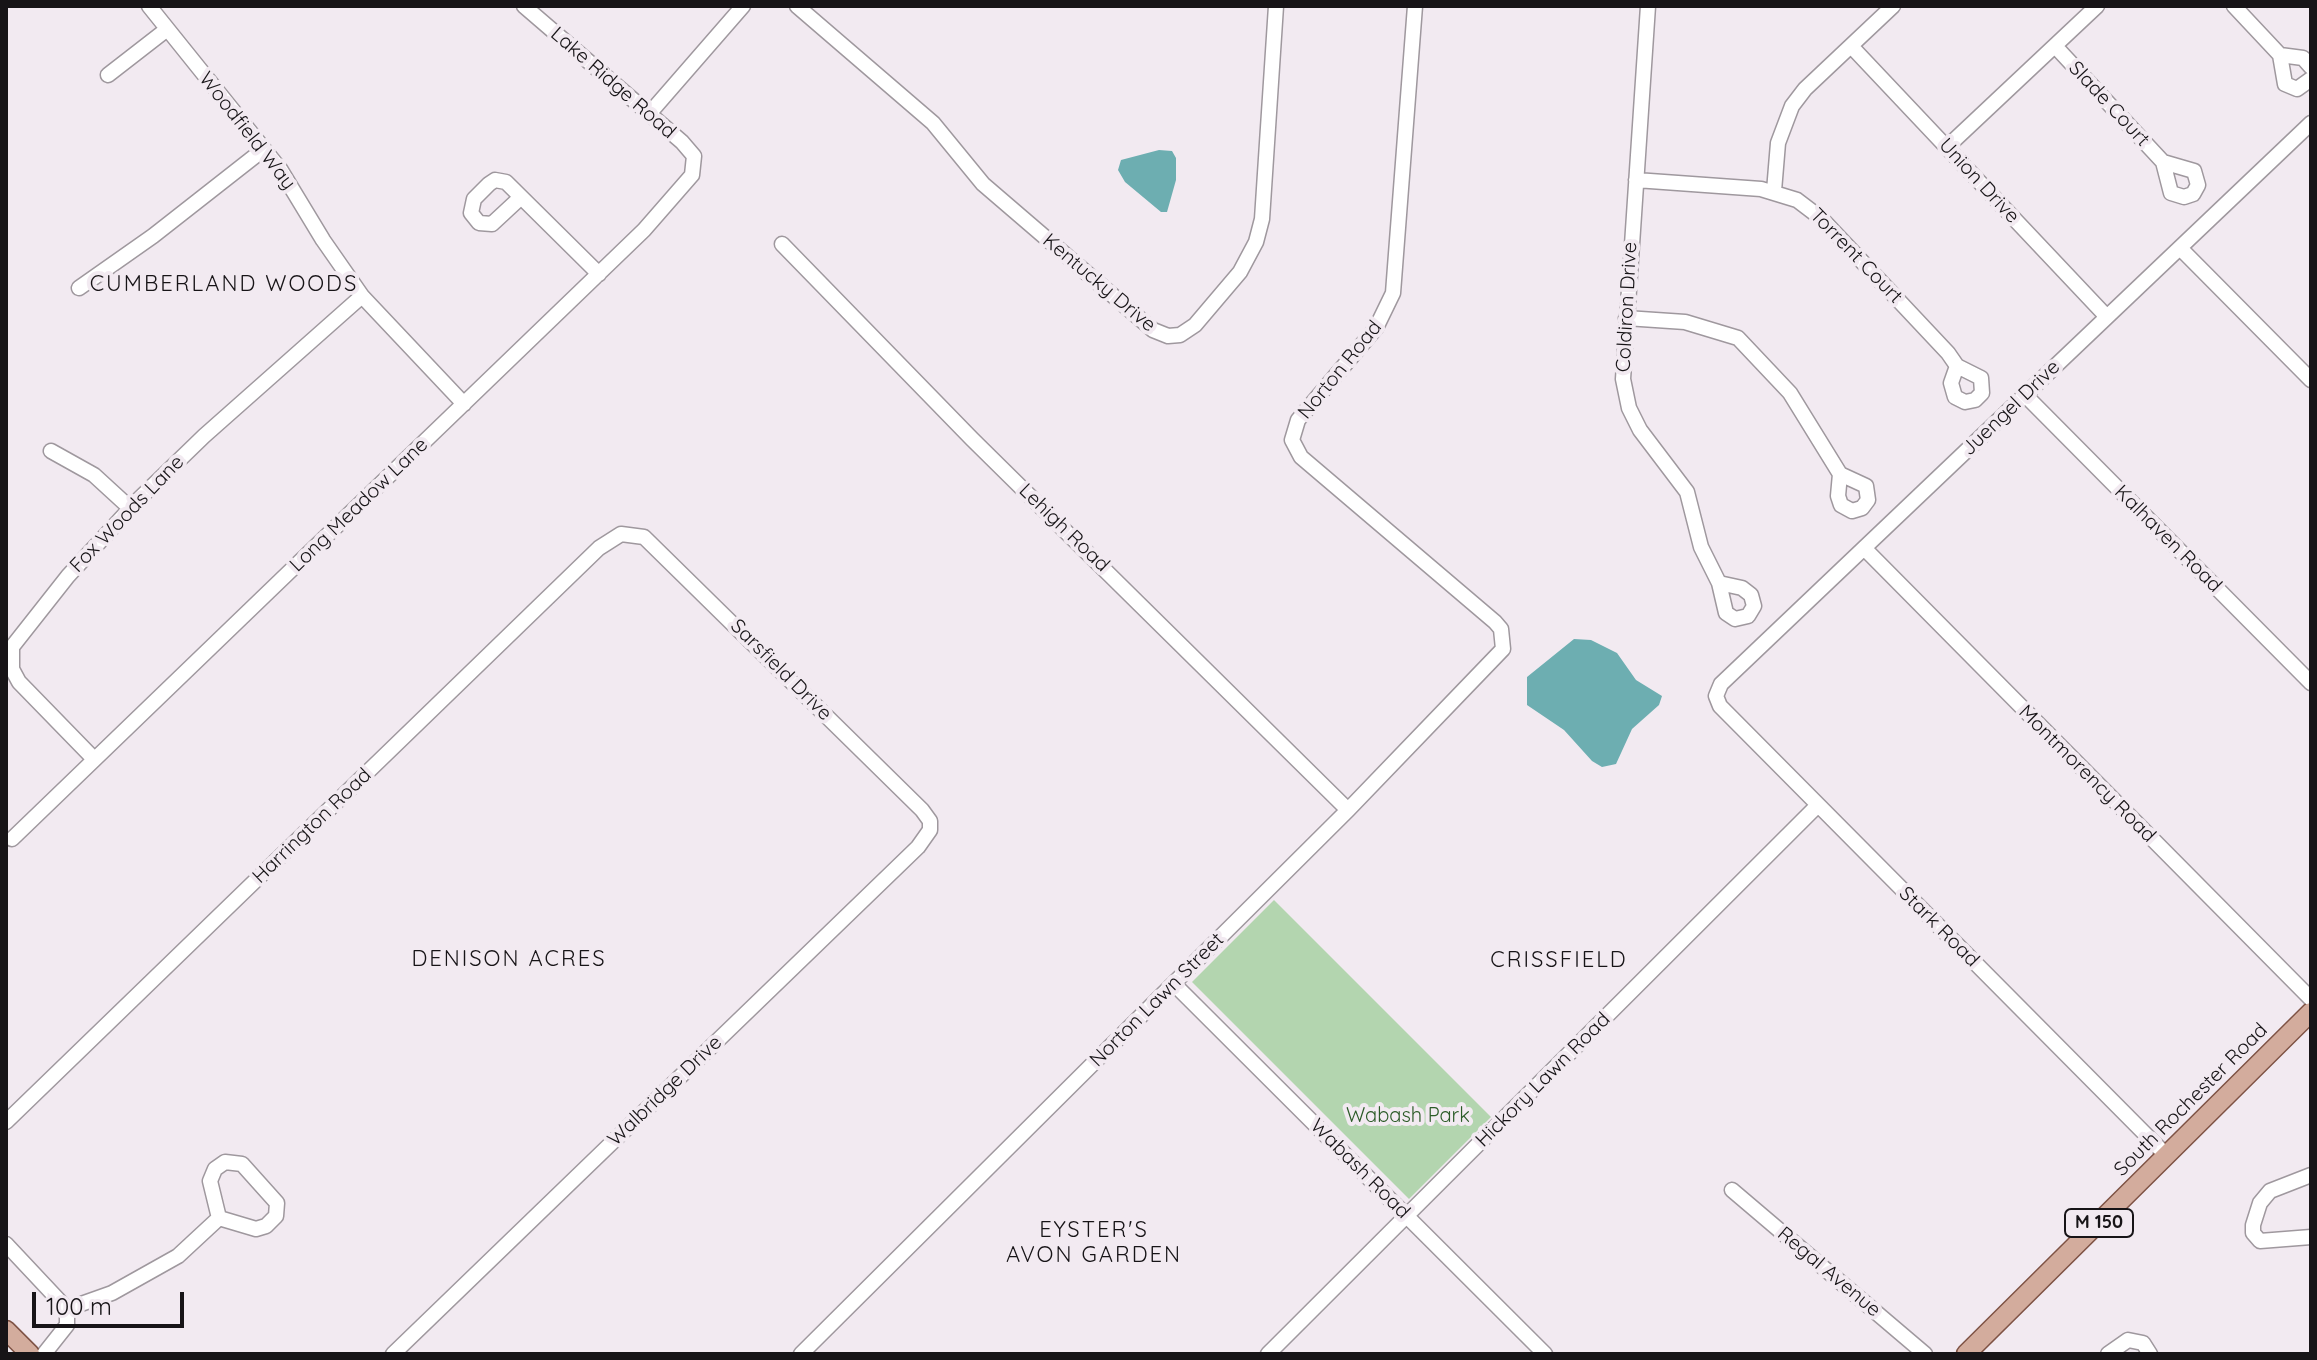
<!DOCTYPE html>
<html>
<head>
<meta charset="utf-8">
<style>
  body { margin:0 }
  #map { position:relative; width:2317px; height:1360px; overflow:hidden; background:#f2eaf1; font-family:Quicksand,sans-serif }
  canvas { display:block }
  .frame { position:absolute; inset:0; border:8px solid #171417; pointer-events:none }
  .scale { position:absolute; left:32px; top:1292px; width:152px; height:36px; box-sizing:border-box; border:4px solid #171417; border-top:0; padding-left:10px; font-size:24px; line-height:28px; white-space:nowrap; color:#171417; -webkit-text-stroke:6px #f2eaf1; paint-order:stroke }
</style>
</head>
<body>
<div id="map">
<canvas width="2317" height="1360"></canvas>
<div class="frame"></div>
<div class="scale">100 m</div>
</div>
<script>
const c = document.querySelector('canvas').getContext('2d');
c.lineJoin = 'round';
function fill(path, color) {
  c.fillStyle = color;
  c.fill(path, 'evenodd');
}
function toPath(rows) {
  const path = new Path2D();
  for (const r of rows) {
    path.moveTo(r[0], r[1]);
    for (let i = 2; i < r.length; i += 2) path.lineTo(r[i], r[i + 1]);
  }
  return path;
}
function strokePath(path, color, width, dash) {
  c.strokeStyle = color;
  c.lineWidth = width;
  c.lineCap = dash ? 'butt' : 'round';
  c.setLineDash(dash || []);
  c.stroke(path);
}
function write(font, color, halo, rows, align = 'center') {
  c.font = font + ' Quicksand,sans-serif';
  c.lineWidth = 8;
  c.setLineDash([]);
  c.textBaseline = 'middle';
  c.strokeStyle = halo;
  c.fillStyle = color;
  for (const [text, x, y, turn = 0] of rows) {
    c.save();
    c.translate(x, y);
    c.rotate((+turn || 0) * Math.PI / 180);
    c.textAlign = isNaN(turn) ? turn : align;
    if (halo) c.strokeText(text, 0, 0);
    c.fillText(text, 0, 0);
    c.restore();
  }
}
const green = toPath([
  [1274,900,1491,1117,1409,1199,1192,982]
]);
const water = toPath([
  [1159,150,1172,151,1176,158,1176,180,1167,212,1161,212,1125,182,1118,170,1121,160],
  [1574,639,1591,640,1617,653,1636,680,1662,696,1659,705,1632,729,1616,764,1602,767,1592,761,1564,730,1527,705,1527,677]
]);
const minor = toPath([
  [149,6,280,169,323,240,362,296,464,404],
  [797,6,933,123,983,184,1153,330,1168,336,1180,335,1195,325,1240,272,1256,242,1262,219,1276,6],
  [1648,6,1623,379,1629,408,1640,430,1687,492,1701,547,1719,583,1726,613,1735,619,1748,616,1754,606,1751,595,1742,588,1719,583],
  [2234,6,2280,55,2285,84,2297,89,2311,79],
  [1851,46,2107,317],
  [2055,46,2163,162,2194,171,2198,185,2193,194,2184,197,2171,193,2163,162],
  [2280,55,2303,58,2311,67],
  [108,75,166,30],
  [649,114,743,6],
  [1947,147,2097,6],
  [1636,180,1761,189,1797,200,1822,219,1948,353,1957,366,1951,383,1955,397,1965,402,1975,400,1982,393,1981,378,1957,366],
  [1774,191,1778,143,1792,106,1805,89,1893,6],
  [520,198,492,224,479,223,471,213,474,199,489,184,495,180,506,182,599,274],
  [782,244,972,439,1348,810],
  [2180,248,2311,380],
  [79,288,153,236,264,149],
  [1626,318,1685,322,1738,338,1790,393,1840,474,1866,486,1868,500,1862,508,1852,511,1841,505,1838,496,1840,474],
  [2025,395,2311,683],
  [51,451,94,475,130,508],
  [1864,548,2311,999],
  [94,759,19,682,12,669,12,647,68,576,139,499,204,436,362,296],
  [12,839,644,230,692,175,694,156,682,142,524,6],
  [1174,984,1545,1354],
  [6,1122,599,548,621,534,644,537,922,810,930,821,930,830,918,847,393,1354],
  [2166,1155,1720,706,1716,696,1721,684,2311,123],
  [2311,1175,2270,1191,2260,1203,2253,1225,2253,1233,2260,1241,2311,1237],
  [1732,1190,1925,1354],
  [6,1244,67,1309,67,1325,44,1354],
  [67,1309,112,1293,178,1256,219,1218,256,1229,266,1226,276,1216,277,1203,242,1164,225,1162,215,1169,210,1181,219,1218],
  [801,1354,1348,810,1503,649,1501,629,1495,622,1301,457,1292,440,1298,420,1376,328,1393,293,1415,6],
  [1268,1354,1818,805],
  [2108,1354,2128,1340,2143,1343,2150,1354]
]);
const major = toPath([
  [6,1330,30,1354],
  [1966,1354,2311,1012]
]);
const shields = [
  [2099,1223,68]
];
const shieldNames = [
  ["M 150",2099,1223]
];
const streetNames = [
  ["Lake Ridge Road",613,83,41],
  ["Slade Court",2109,104,47],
  ["Woodfield Way",247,131,52],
  ["Union Drive",1979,181,47],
  ["Torrent Court",1856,256,46],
  ["Kentucky Drive",1099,283,40],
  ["Coldiron Drive",1627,307,-87],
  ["Norton Road",1340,370,-51],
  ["Juengel Drive",2011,408,-44],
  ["Long Meadow Lane",359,505,-44],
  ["Fox Woods Lane",127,514,-46],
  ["Lehigh Road",1064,528,44],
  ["Kalhaven Road",2168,539,45],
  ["Sarsfield Drive",781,670,45],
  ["Montmorency Road",2087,774,45],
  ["Harrington Road",312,826,-44],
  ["Stark Road",1939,927,45],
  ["Norton Lawn Street",1157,1000,-45],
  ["Hickory Lawn Road",1543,1080,-45],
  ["Walbridge Drive",665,1091,-44],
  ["South Rochester Road",2191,1100,-45],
  ["Wabash Road",1360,1169,45],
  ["Regal Avenue",1829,1272,40]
];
const parkNames = [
  ["Wabash Park",1408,1116]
];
const neighbourhoodNames = [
  ["CUMBERLAND WOODS",224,284],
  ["DENISON ACRES",509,959],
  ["CRISSFIELD",1559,960],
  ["EYSTER'S",1094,1230],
  ["AVON GARDEN",1094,1255]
];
fill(green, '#b3d5af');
fill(water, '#6daeb1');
strokePath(minor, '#9f989e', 17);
strokePath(major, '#7e5244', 21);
strokePath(minor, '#fff', 14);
strokePath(major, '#d3ac9d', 18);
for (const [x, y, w] of shields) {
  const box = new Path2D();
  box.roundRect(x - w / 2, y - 14, w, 28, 6);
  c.fillStyle = '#f2eaf1';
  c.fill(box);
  strokePath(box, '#171417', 2);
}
write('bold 18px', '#171417', null, shieldNames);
write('20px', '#171417', '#f2eaf1', streetNames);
write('20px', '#2b5b27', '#f2eaf1', parkNames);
c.letterSpacing = '2px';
write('22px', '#171417', '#f2eaf1', neighbourhoodNames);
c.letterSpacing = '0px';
</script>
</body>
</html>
